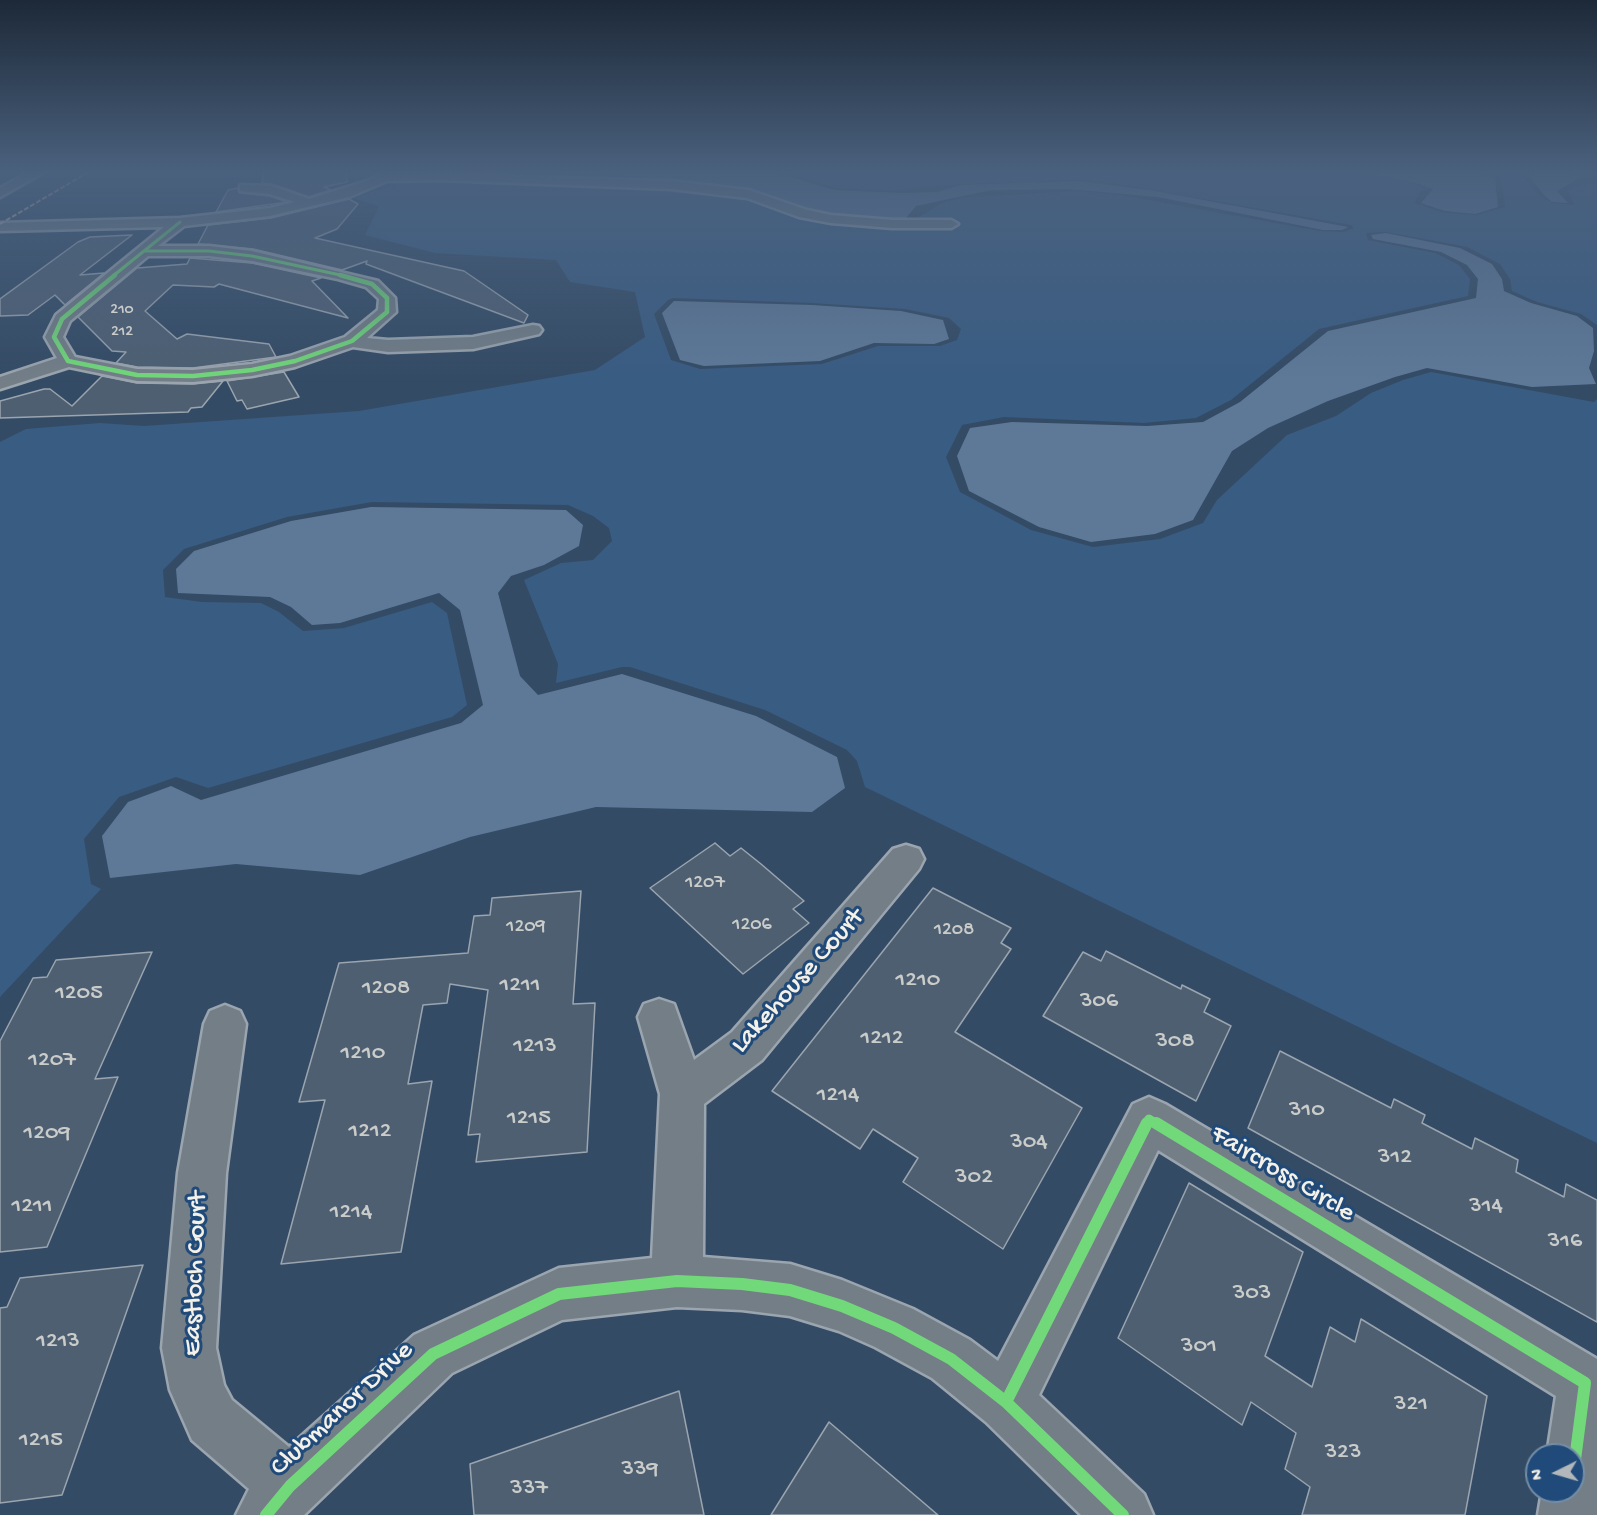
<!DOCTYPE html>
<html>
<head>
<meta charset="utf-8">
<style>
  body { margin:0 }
  #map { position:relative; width:1597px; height:1515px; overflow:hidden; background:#344b65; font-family:"Gochi Hand",sans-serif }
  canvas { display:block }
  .north { position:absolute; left:1525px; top:1443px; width:60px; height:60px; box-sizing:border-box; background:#1f4a7a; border:2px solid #748da6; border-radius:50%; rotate:265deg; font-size:16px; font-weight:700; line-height:24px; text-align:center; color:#f4f1e8 }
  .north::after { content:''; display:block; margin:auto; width:21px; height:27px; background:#b1b7ba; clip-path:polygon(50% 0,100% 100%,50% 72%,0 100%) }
</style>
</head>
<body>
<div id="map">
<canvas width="1597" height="1515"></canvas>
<div class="north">N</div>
</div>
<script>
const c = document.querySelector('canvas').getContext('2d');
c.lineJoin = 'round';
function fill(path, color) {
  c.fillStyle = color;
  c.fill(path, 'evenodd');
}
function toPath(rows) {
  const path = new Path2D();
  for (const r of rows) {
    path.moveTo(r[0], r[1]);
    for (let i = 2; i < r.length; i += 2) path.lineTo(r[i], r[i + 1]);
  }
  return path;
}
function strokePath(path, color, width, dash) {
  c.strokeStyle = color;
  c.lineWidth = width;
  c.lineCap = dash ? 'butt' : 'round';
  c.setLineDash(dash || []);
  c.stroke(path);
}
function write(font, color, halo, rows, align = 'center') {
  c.font = font + ' "Gochi Hand",sans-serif';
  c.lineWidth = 6;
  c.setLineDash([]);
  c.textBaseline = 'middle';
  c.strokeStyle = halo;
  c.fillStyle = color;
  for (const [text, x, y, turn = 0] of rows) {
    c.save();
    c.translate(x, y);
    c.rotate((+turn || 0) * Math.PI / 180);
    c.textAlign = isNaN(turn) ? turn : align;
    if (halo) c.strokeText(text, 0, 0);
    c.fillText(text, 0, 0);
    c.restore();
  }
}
const green = toPath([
  [475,170,480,174,512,178,564,179,576,175,597,175,640,180,909,223,942,203,961,198,1078,191,1121,195,1320,231,1344,232,1354,228,1351,225,1108,182,1077,180,959,184,893,191,837,188,778,170,1343,170,1412,183,1427,189,1421,191,1414,203,1441,212,1476,215,1505,207,1502,180,1488,170,1527,170,1523,176,1539,196,1552,203,1575,205,1567,190,1576,185,1597,184,1597,325,1581,314,1537,302,1512,291,1510,279,1500,264,1467,247,1386,232,1366,233,1368,240,1435,253,1459,265,1470,279,1468,296,1319,329,1231,400,1196,418,1144,423,1004,417,962,425,946,457,960,492,1031,530,1093,547,1160,539,1203,523,1217,500,1287,435,1336,416,1371,393,1403,380,1431,372,1594,402,1597,399,1597,1143,865,787,857,761,847,750,765,710,630,667,622,667,556,683,558,664,524,580,561,563,593,560,612,541,609,528,593,516,568,505,372,502,287,517,184,549,163,570,165,597,202,602,261,603,279,612,303,631,344,628,432,602,447,613,467,705,452,717,208,788,176,777,119,797,84,839,91,884,101,889,0,997,0,442,26,429,100,423,144,426,359,411,595,370,645,337,635,292,570,282,556,260,435,253,365,235,379,206,353,198,400,183,421,172],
  [673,298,812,303,905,309,949,318,961,329,957,340,940,346,878,346,822,364,700,369,671,360,654,314,668,300]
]);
const water = toPath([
  [482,170,768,170,834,190,904,193,938,192,960,185,1079,181,1150,190,1348,227,1342,230,1323,230,1158,197,1068,189,991,190,916,206,906,218,892,220,833,217,800,211,778,199,741,190,689,182,599,174,574,174,560,178,514,176,485,173],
  [1350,170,1480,170,1495,179,1498,207,1475,214,1445,211,1421,203,1433,189,1416,183],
  [1534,170,1562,170,1581,177,1557,191,1568,203,1552,202,1545,196,1529,176],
  [1386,233,1460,248,1492,264,1502,279,1504,291,1531,303,1577,316,1593,328,1594,351,1589,368,1596,384,1532,387,1427,368,1395,377,1328,401,1268,428,1232,451,1193,520,1155,534,1091,542,1039,527,969,491,957,456,970,428,1012,422,1147,426,1203,422,1240,402,1328,331,1476,298,1478,279,1467,265,1441,252,1373,239,1371,235],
  [674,301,812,305,901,311,943,320,949,339,934,344,874,343,820,361,704,366,680,360,662,313],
  [371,507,566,510,583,525,579,546,544,565,511,576,498,593,520,676,538,695,622,674,756,716,837,757,845,788,812,812,596,807,470,837,360,875,236,864,110,878,102,836,128,802,171,786,201,800,461,723,483,705,460,610,439,593,340,623,312,625,291,607,270,597,178,593,176,569,194,551,291,521]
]);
const building = toPath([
  [264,170,346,170,347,182,324,187,331,190,309,197,272,184,262,183,264,170],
  [238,188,240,193,270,196,287,202,216,212,228,190,238,188],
  [349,199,358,204,337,229,315,238,464,271,528,315,524,323,366,264,367,261,342,270,253,249,198,244,208,225,271,218,349,199],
  [132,235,80,275,104,273,65,305,55,295,28,315,0,316,0,299,78,242,90,237,132,235],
  [190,258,252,263,321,278,312,281,348,318,219,284,214,287,173,285,145,311,177,339,187,334,269,344,276,357,193,368,137,367,116,363,126,352,112,351,78,317,137,268,187,264,190,258],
  [284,372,299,397,247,409,242,400,237,401,227,381,284,372],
  [102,376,137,383,193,384,223,381,202,407,191,408,188,412,0,418,0,401,44,389,50,389,72,406,102,376],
  [715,843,730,856,741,848,761,864,804,901,793,909,809,923,743,974,650,888,715,843],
  [933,888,1011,928,1001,943,1011,949,955,1032,1082,1108,1003,1249,903,1182,918,1158,873,1129,860,1149,772,1091,933,888],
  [581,891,573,1004,595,1003,587,1152,476,1162,480,1134,468,1135,488,990,450,984,447,1003,423,1005,408,1084,432,1081,401,1252,281,1264,325,1100,299,1102,339,963,468,953,474,916,490,915,492,898,581,891],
  [1106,951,1181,989,1182,985,1210,999,1204,1012,1231,1026,1196,1101,1043,1016,1083,952,1101,961,1106,951],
  [152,952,95,1079,118,1077,47,1247,0,1252,0,1041,33,978,47,977,56,960,152,952],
  [1280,1051,1391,1108,1394,1099,1425,1115,1422,1123,1472,1149,1475,1138,1518,1160,1516,1172,1564,1197,1566,1184,1597,1200,1597,1322,1248,1128,1280,1051],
  [1189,1183,1303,1252,1265,1356,1312,1387,1330,1327,1355,1342,1361,1319,1487,1396,1465,1515,1302,1515,1310,1487,1285,1469,1296,1433,1251,1402,1242,1425,1118,1338,1189,1183],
  [143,1265,62,1495,0,1503,0,1308,7,1307,20,1278,143,1265],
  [679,1391,704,1515,474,1515,470,1464,679,1391],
  [829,1422,938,1515,771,1515,829,1422]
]);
const minor = toPath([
  [388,170,402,170,400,173,671,181,749,190,807,210,831,215,892,220,951,220,958,224,951,228,892,228,831,223,799,217,747,198,671,189,438,180,387,181,349,197,270,216,184,226,158,246,209,246,252,251,378,281,395,298,396,312,367,338,388,340,473,337,533,325,539,326,542,330,539,334,473,349,388,352,353,347,295,367,252,376,193,382,137,381,69,367,0,389,0,377,57,358,45,337,56,315,164,227,0,231,0,223,180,218,270,208,295,202,270,194,240,191,240,185,271,186,309,199,367,181,388,170],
  [148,256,209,256,252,261,338,279,366,287,379,299,378,310,345,337,290,356,252,364,193,370,137,369,75,357,63,337,70,321,148,256],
  [906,845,919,849,924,859,919,869,762,1060,704,1104,703,1257,790,1264,842,1280,913,1309,970,1340,998,1361,1133,1104,1149,1097,1165,1104,1597,1359,1597,1515,1538,1515,1542,1491,1573,1491,1573,1455,1547,1455,1556,1396,1158,1150,1039,1395,1144,1494,1153,1515,1081,1515,986,1422,932,1378,875,1347,839,1331,790,1316,742,1310,677,1307,562,1320,452,1373,304,1515,236,1515,249,1489,192,1440,170,1390,162,1348,178,1173,204,1024,210,1011,225,1005,240,1011,246,1024,226,1173,216,1348,224,1385,232,1400,289,1447,414,1335,559,1268,652,1258,660,1094,638,1017,644,1004,659,999,674,1004,694,1060,732,1032,893,849,906,845]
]);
const major = toPath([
  [33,170,48,170,0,197,0,188,33,170]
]);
const quiet = toPath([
  [0,224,92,170]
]);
const cyclewayFar3 = toPath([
  [144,251,209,251,252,256,345,276],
  [144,251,180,222],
  [113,276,144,251]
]);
const cyclewayFar2 = toPath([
  [115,275,62,319,54,337,68,361,137,375,193,376,252,370,295,361,352,341,387,312,387,298,372,284,340,275]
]);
const cyclewayFar1 = toPath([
  [1146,1125,1149,1119,1159,1125]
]);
const cycleway = toPath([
  [1156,1123,1585,1383,1573,1475],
  [1006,1402,1147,1123],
  [266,1515,290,1486,433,1354,559,1294,677,1281,742,1284,790,1290,842,1306,894,1328,951,1359,1006,1402,1123,1515]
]);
const farNumbernames = [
  ["210",122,311],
  ["212",122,333]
];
const numberNames = [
  ["1207",705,884],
  ["1206",752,926],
  ["1209",526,928],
  ["1208",954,931]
];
const nearNumbernames = [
  ["1210",918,981],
  ["1211",520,986],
  ["1208",386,989],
  ["1205",79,994],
  ["306",1099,1002],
  ["1212",882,1039],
  ["308",1175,1042],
  ["1213",535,1047],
  ["1210",363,1054],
  ["1207",52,1061],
  ["1214",838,1096],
  ["310",1307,1111],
  ["1215",529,1119],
  ["1212",370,1132],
  ["1209",47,1134],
  ["304",1029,1143],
  ["312",1395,1158],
  ["302",974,1178],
  ["1211",32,1207],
  ["314",1486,1207],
  ["1214",351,1213],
  ["316",1565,1242],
  ["303",1252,1294],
  ["1213",58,1342],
  ["301",1199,1347],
  ["321",1411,1405],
  ["1215",41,1441],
  ["323",1343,1453],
  ["339",640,1470],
  ["337",529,1489]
];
const nearStreetnames = [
  ["Lakehouse Court",799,982,-48],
  ["Faircross Circle",1282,1175,31],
  ["Eastloch Court",197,1274,-88],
  ["Clubmanor Drive",343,1410,-43]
];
fill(green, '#395c83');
fill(water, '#5e7998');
fill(building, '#4e5f72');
strokePath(building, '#9ba5af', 1.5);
strokePath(minor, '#9ba5af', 5);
strokePath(major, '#9ba5af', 5);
fill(minor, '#737e87');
fill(major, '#737e87');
strokePath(quiet, '#d1b7ad', 2, [5, 2]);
strokePath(cyclewayFar3, '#71d979', 3);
strokePath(cyclewayFar2, '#71d979', 4.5);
strokePath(cyclewayFar1, '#71d979', 9);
strokePath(cycleway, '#71d979', 12);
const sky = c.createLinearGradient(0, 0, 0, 382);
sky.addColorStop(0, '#1d2938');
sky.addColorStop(0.45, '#4a617e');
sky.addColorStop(1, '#4a617e00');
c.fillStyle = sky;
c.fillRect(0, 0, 1597, 382);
write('16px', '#caccca', null, farNumbernames);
write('20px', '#caccca', null, numberNames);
write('24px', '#caccca', null, nearNumbernames);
write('27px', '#f4f1e8', '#1f4a7a', nearStreetnames);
</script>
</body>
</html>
